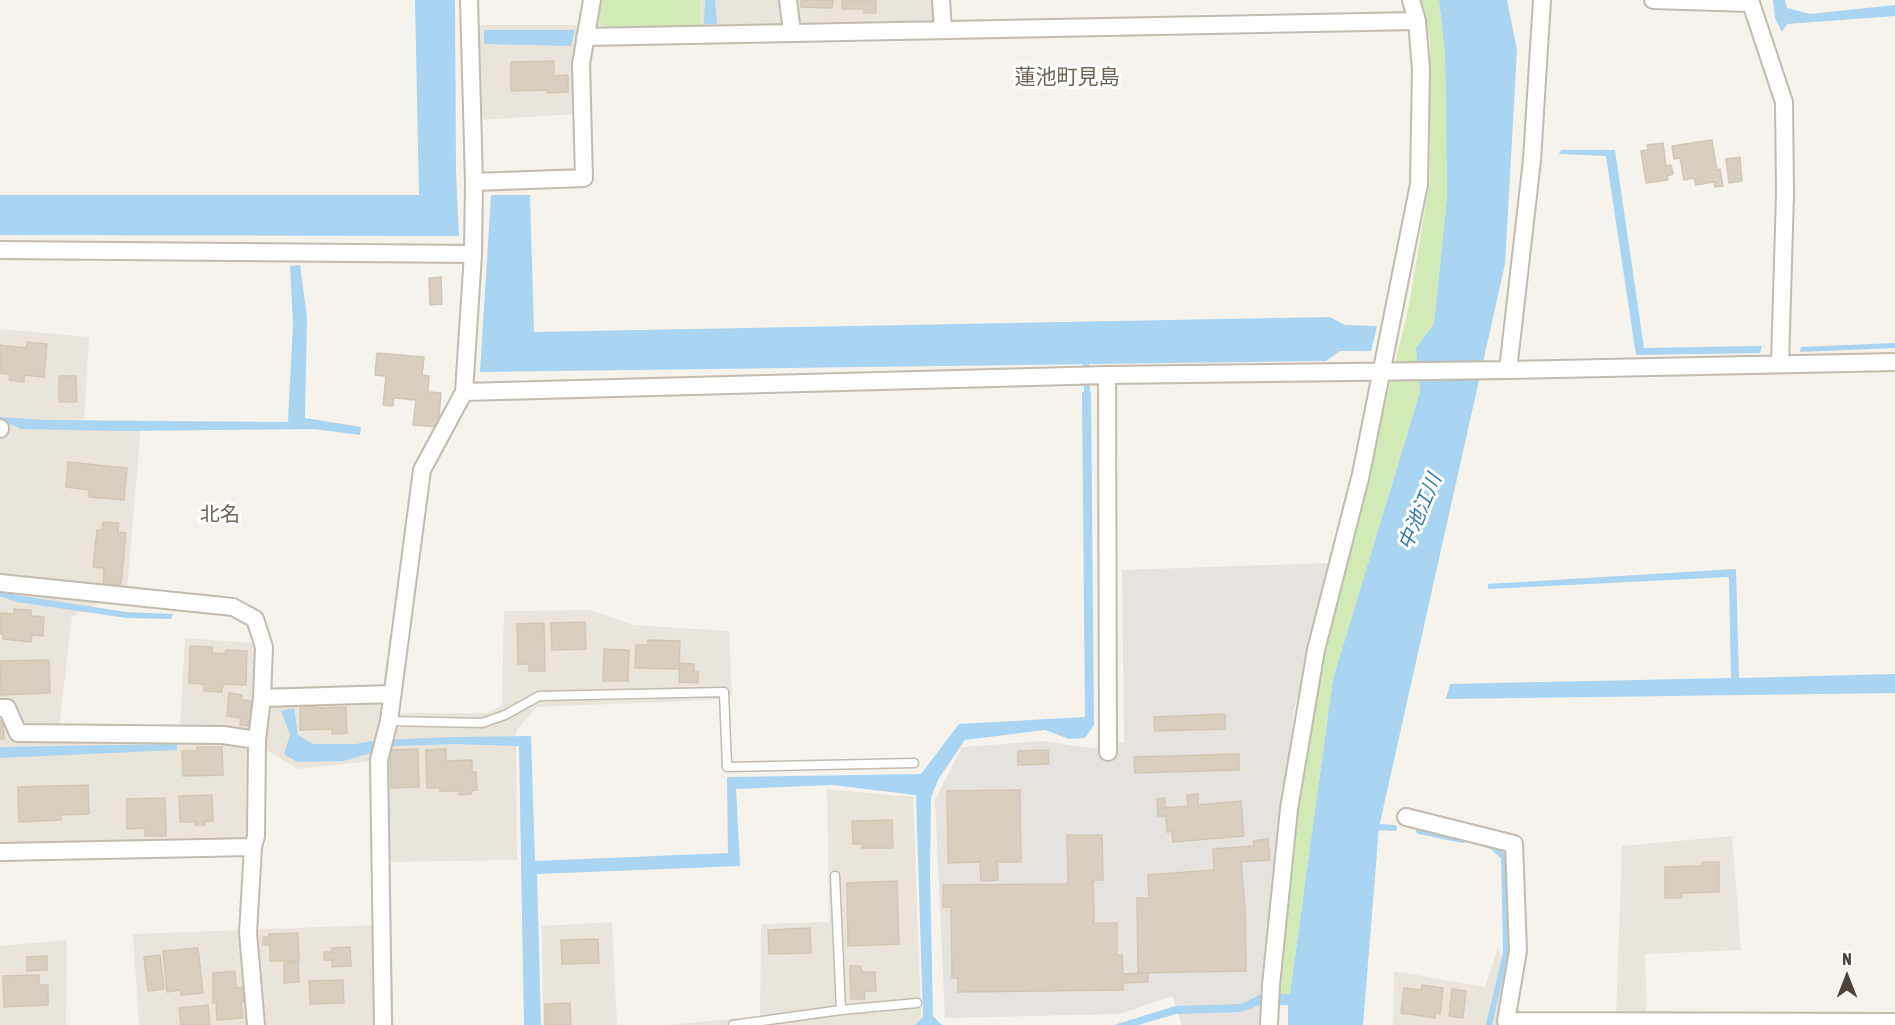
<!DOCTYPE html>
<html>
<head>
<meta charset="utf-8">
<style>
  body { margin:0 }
  #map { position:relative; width:1895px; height:1025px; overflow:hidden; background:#f6f3ec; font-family:"Asap Condensed",sans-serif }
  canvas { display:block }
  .north { position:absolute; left:1817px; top:947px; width:60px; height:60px; -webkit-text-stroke:4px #fff; paint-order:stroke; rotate:0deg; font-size:16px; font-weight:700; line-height:24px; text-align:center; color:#4b4439 }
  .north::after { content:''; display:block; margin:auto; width:21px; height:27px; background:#4b4439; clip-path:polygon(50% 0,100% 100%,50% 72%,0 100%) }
</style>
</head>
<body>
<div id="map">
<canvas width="1895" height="1025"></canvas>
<div class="north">N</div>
</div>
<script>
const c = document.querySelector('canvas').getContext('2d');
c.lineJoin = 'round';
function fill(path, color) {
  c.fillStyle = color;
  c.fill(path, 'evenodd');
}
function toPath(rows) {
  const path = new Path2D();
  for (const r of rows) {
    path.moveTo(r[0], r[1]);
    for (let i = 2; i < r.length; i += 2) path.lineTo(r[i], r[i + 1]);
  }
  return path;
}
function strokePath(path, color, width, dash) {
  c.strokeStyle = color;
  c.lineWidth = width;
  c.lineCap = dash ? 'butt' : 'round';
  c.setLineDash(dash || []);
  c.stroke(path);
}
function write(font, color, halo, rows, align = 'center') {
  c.font = font + ' "Asap Condensed","Noto Sans JP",sans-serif';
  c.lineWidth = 6;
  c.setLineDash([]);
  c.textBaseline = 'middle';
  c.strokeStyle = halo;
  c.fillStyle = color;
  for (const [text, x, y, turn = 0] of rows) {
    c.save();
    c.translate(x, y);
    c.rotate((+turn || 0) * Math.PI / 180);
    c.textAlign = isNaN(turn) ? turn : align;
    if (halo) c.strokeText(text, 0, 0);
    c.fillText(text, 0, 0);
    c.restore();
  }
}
const residential = toPath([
  [586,0,947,0,949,36,591,43,592,113,479,120,475,25,580,25],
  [0,329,89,337,84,425,141,426,127,589,72,616,59,729,180,730,185,638,253,643,274,687,387,684,399,713,487,713,502,705,504,611,591,610,633,625,729,631,732,696,715,700,537,707,516,731,517,860,389,862,375,859,373,761,298,769,265,749,262,851,0,856],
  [827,789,913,797,921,1014,926,1025,669,1025,760,1016,761,924,829,922],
  [1732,836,1741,950,1645,954,1647,1015,1895,1025,1393,1025,1394,971,1485,987,1498,948,1519,1013,1616,1015,1622,846],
  [612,922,617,1025,543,1025,542,926],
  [376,925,391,929,394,1025,139,1025,133,934],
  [67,940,66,1025,0,1025,0,946]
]);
const industrial = toPath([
  [1330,563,1294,711,1264,971,1261,1025,1182,1025,1172,996,1120,1014,945,1018,935,800,962,747,1042,741,1092,748,1124,742,1122,570]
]);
const green = toPath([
  [600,0,700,0,700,27,605,29,596,18],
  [1419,0,1439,0,1445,53,1447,197,1434,324,1416,348,1420,392,1333,679,1290,994,1279,994,1296,813,1326,644,1409,306,1430,179,1430,40]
]);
const water = toPath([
  [415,0,455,0,456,172,459,236,0,235,0,195,419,195],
  [705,0,715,0,717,24,704,24],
  [1439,0,1507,0,1517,50,1505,264,1379,827,1363,1025,1288,1025,1288,1005,1260,1005,1241,1012,1176,1014,1138,1025,1114,1025,1175,1006,1242,1004,1263,993,1290,994,1333,679,1420,392,1416,348,1434,324,1447,197,1445,53],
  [1773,0,1785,0,1787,8,1810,14,1895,5,1895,16,1787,24,1782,32,1775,18],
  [484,30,575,30,571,46,484,44],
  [1561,150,1615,150,1644,348,1762,346,1760,353,1636,355,1606,156,1559,154],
  [491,195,530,195,534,332,1330,317,1345,325,1377,326,1371,351,1340,351,1326,361,480,372],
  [300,265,307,317,305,418,361,427,360,435,314,429,120,431,21,429,11,424,0,424,0,417,45,420,288,422,293,323,290,266],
  [1895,343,1895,348,1800,352,1801,347],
  [1082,392,1091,392,1094,725,1085,738,1069,739,1045,730,965,740,939,778,931,797,930,874,933,1016,942,1025,915,1025,923,1017,916,795,832,785,736,789,740,866,537,874,541,1025,524,1025,519,746,455,744,394,746,344,761,297,762,284,754,290,735,281,711,294,708,298,735,313,744,356,744,376,740,455,737,531,736,535,861,728,853,727,777,921,774,959,724,1085,717],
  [1736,569,1739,678,1895,674,1895,693,1446,699,1450,684,1731,678,1729,577,1488,589,1488,584],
  [0,591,16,595,126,612,173,614,171,619,127,618,17,602,0,596],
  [177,744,177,750,0,758,0,747]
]);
const stream = toPath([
  [1086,364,1087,392],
  [1371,828,1379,827,1394,828],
  [1419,831,1463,840],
  [1488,845,1492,846,1504,857,1506,953,1489,1025]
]);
const building = toPath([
  [801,0,833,0,832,8,801,7,801,0],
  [842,0,876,0,876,13,864,13,864,9,842,9,842,0],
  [554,61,554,76,568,75,568,92,547,93,547,90,511,91,511,62,554,61],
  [1712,140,1717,170,1720,169,1723,186,1715,187,1714,182,1696,185,1694,178,1684,180,1680,158,1674,159,1672,146,1712,140],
  [1663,143,1666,166,1671,165,1673,174,1667,176,1668,180,1646,183,1641,151,1648,150,1647,145,1663,143],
  [1740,157,1742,181,1729,183,1726,159,1740,157],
  [441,277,442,304,430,305,429,278,441,277],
  [27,342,47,344,44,377,24,375,24,382,9,380,10,374,0,373,0,345,26,348,27,342],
  [377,353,424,357,422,375,429,376,428,392,441,393,438,427,413,425,416,400,394,398,393,406,383,405,386,376,375,375,377,353],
  [59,376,76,376,77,402,59,402,59,376],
  [68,462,127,468,124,500,89,497,89,490,66,487,68,462],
  [103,522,119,523,118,532,126,533,121,584,114,584,114,589,103,588,104,568,93,567,97,530,102,530,103,522],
  [14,609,31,610,31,616,44,617,43,636,32,635,31,642,3,639,3,634,0,634,0,613,14,614,14,609],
  [585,622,586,649,552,650,551,623,585,622],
  [544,623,545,671,529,671,529,664,518,664,517,624,544,623],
  [648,640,680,641,679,669,635,668,636,645,648,645,648,640],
  [190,646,212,647,212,653,225,654,226,650,247,651,246,685,223,684,222,692,204,691,204,684,189,683,190,646],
  [604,649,629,650,628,681,603,681,604,649],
  [49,660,50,693,1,695,0,661,49,660],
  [680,663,694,664,694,672,698,672,698,683,679,682,680,663],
  [229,693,242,695,242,700,252,701,249,726,240,725,241,718,227,716,229,693],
  [300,706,315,706,315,708,346,707,347,733,332,734,332,729,300,730,300,706],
  [1225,714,1225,729,1155,731,1154,717,1225,714],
  [0,721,3,721,4,739,0,739,0,721],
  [197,747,222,747,223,775,183,776,182,751,197,751,197,747],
  [418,749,419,787,391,788,390,750,418,749],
  [446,749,446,761,472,760,472,772,476,772,477,790,471,791,471,794,459,795,459,791,440,791,440,788,427,788,426,750,446,749],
  [1048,750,1049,764,1018,765,1018,751,1048,750],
  [1239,754,1239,770,1135,773,1134,757,1239,754],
  [88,785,89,814,61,815,61,820,19,822,18,787,88,785],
  [1020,790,1021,862,997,862,998,880,981,881,980,862,948,863,947,791,1020,790],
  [1198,794,1198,805,1241,801,1244,836,1173,842,1172,831,1167,832,1166,816,1158,816,1157,799,1165,798,1165,808,1188,806,1187,795,1198,794],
  [212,795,213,821,205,822,205,825,195,825,195,822,180,822,179,796,212,795],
  [165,798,166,836,145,836,145,828,127,829,127,799,165,798],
  [892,820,893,848,862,848,862,844,853,844,852,821,892,820],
  [1067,835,1102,835,1103,880,1093,880,1094,923,1117,923,1117,955,1122,955,1123,974,1148,973,1148,982,1123,983,1123,990,958,992,958,978,952,978,951,907,943,907,943,885,1068,884,1067,835],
  [1268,839,1270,860,1241,862,1245,909,1246,971,1138,973,1137,898,1149,898,1148,875,1214,870,1213,849,1254,846,1253,841,1268,839],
  [1702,862,1719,862,1719,892,1682,893,1682,898,1665,898,1665,867,1702,866,1702,862],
  [897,881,899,944,848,946,847,883,897,881],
  [810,928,811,953,769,954,768,930,810,928],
  [298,933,299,961,270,961,270,945,263,945,263,937,269,937,269,934,298,933],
  [598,939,599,963,562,964,561,940,598,939],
  [350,947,351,966,332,967,332,960,324,960,324,952,332,952,332,948,350,947],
  [198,948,203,993,181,995,180,990,167,992,163,951,198,948],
  [160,955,164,989,148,991,144,957,160,955],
  [47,956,47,970,27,971,27,957,47,956],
  [298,962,299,982,284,983,284,963,298,962],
  [850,966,861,966,862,972,875,972,876,991,864,991,865,999,851,999,850,966],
  [235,971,236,988,243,987,245,1001,241,1002,243,1018,217,1020,216,1003,213,1003,213,973,235,971],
  [39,975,39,985,48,985,48,1005,4,1007,3,976,39,975],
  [343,980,344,1003,310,1004,309,981,343,980],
  [1422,985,1443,988,1440,1014,1435,1013,1435,1018,1401,1013,1404,988,1421,990,1422,985],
  [1452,989,1466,991,1463,1018,1449,1016,1452,989],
  [570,1003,571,1025,545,1025,545,1004,570,1003],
  [208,1005,210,1025,181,1025,179,1008,208,1005]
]);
const lane = toPath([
  [389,721,482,723,505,715,539,696,724,692,727,767,914,763],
  [835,876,841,1010],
  [733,1025,841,1010,917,1003]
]);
const street = toPath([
  [469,0,474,182],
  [788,0,792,32],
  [941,0,943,30],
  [1653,0,1750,3],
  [1750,0,1784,102,1785,194,1780,364],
  [585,37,1417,21],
  [0,250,473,254],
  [1508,370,1532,160,1542,0],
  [1107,375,1108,752],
  [464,392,1107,375,1508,370,1895,362],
  [0,428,0,429],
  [0,583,233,607,255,619,264,647,262,698],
  [0,708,7,708,18,733,223,735,257,740],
  [1406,817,1514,844,1518,951,1506,1021,1895,1022],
  [0,852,253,847],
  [256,1025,248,933,253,847,256,836,257,740,262,698,392,694],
  [383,1025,379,760,389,721,422,470,464,392,473,254,474,182,584,178,581,64,592,0],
  [1269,1025,1271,985,1289,809,1316,650,1361,474,1419,184,1421,69,1417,21,1411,0]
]);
const waterNames = [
  ["中池江川",1420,512,-67]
];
const neighbourhoodNames = [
  ["北名",220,515]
];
const quarterNames = [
  ["蓮池町見島",1067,77]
];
fill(residential, '#eae5da');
fill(industrial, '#e6e2dd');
fill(green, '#d2eab5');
fill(water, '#a9d4f2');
strokePath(stream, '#a9d4f2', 6);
fill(building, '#d8cfc1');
strokePath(building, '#d3c7b4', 1.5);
strokePath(lane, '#c2bbae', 11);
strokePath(street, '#c2bbae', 20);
strokePath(lane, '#fff', 8);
strokePath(street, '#fff', 16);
write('italic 20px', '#2e7ab2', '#fff', waterNames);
write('20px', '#6e6250', '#fff', neighbourhoodNames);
write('21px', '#6e6250', '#fff', quarterNames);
</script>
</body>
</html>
